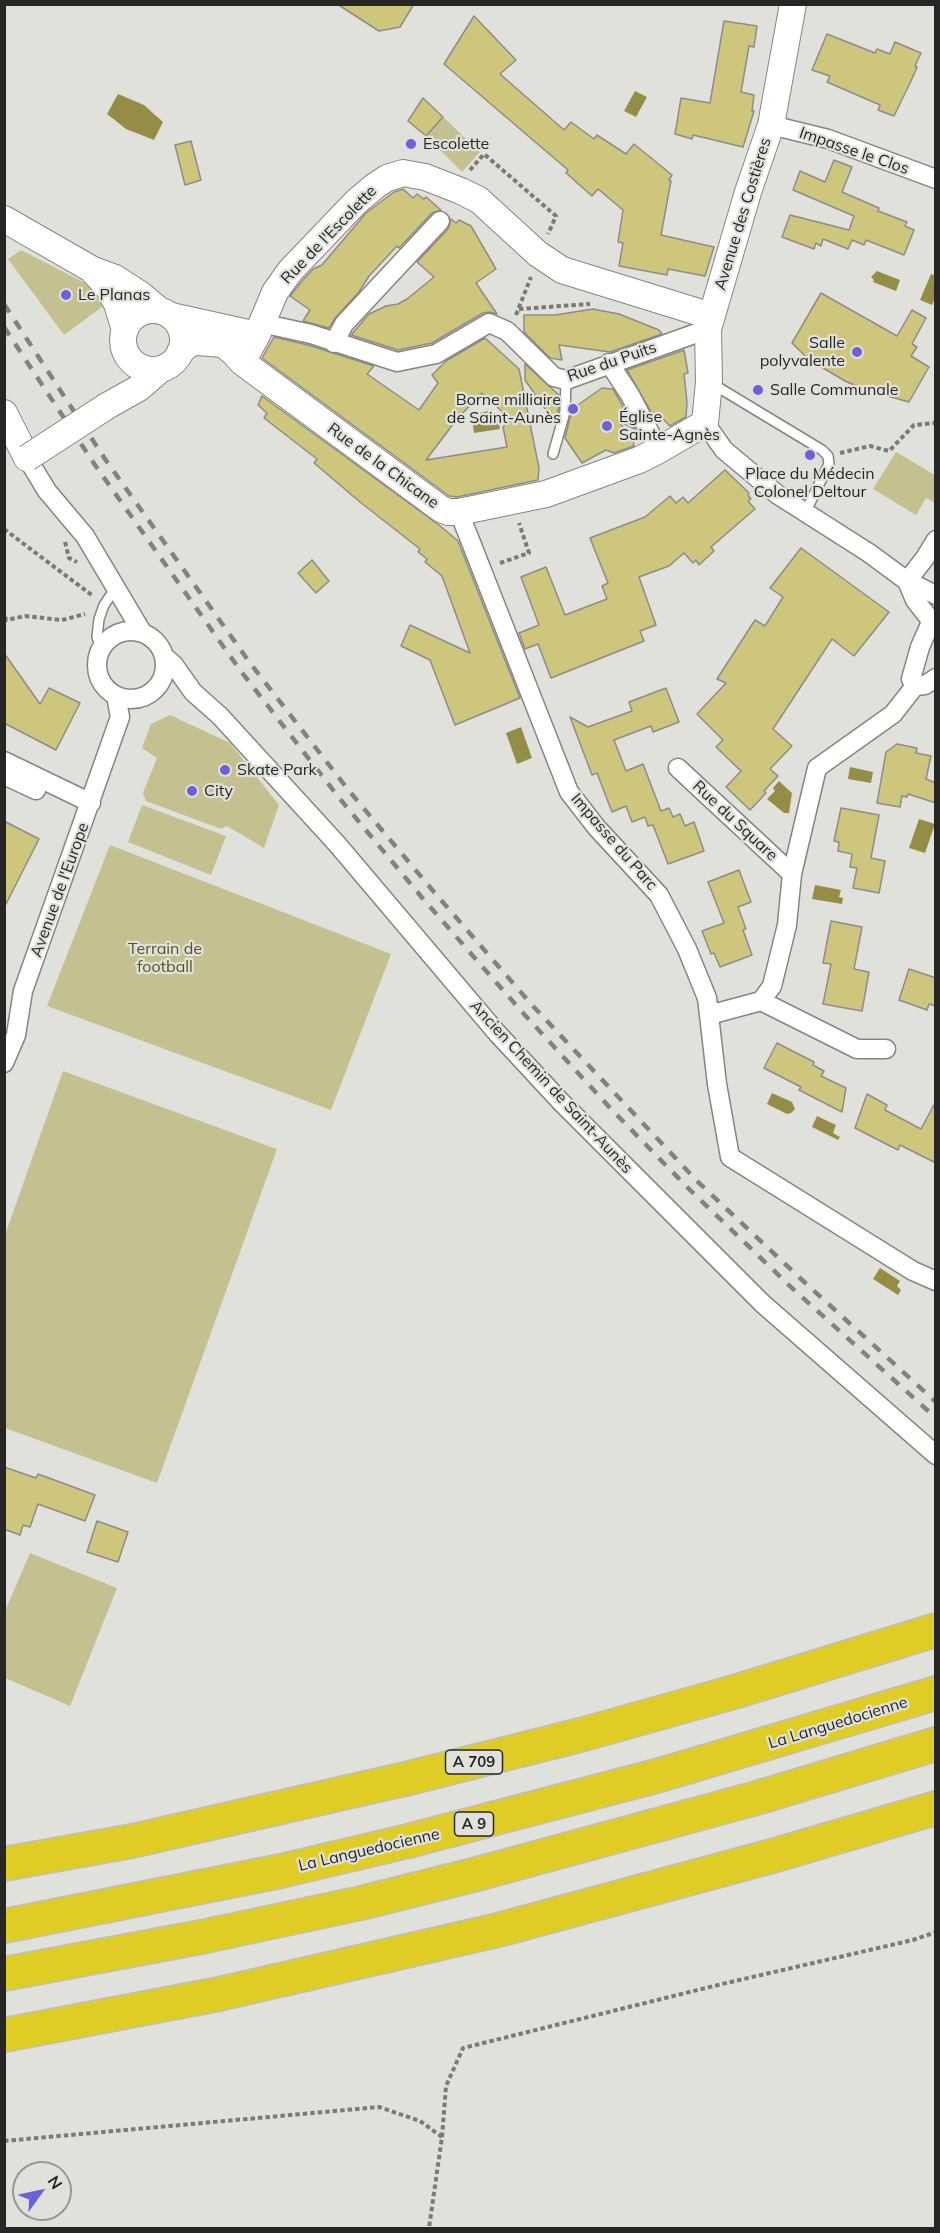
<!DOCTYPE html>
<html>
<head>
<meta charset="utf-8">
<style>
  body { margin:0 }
  #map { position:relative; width:940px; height:2233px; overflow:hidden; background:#e1e1dc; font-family:Mulish,sans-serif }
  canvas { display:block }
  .frame { position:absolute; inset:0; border:6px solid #262624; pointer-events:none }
  .north { position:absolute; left:12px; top:2161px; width:60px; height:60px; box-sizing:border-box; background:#e1e1dc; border:2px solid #969692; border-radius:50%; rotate:57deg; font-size:16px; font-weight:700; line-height:24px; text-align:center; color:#262624 }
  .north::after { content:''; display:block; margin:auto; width:21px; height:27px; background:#6b61db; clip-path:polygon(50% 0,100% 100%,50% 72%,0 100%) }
</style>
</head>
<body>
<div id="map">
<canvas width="940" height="2233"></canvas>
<div class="frame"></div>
<div class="north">N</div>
</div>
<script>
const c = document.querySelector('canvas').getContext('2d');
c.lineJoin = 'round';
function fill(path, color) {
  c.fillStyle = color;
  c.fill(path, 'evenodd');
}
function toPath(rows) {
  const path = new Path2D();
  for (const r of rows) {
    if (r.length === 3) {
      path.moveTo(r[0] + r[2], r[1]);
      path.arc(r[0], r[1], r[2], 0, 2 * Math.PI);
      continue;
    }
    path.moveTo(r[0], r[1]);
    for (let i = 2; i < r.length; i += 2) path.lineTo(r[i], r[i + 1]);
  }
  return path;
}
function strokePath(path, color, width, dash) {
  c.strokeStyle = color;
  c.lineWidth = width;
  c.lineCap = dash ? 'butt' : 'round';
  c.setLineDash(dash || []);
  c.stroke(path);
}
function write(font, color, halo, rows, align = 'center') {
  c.font = font + ' Mulish,sans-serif';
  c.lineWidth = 4.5;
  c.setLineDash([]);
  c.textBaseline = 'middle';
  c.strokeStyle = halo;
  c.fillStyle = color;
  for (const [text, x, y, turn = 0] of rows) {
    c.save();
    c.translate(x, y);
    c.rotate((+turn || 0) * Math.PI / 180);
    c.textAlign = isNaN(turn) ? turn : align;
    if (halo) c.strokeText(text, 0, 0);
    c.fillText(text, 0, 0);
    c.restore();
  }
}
const green = toPath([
  [442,116,480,152,462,172,426,136],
  [21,250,89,285,106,304,64,335,8,259],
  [896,452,935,475,935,503,926,498,916,515,873,489],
  [170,715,230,743,279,805,264,848,227,826,221,829,146,801,143,793,157,758,142,748,151,724],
  [142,805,226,836,211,875,128,842],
  [110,845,391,954,331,1110,47,1006],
  [63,1071,277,1149,157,1483,5,1428,5,1235],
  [30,1553,117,1588,70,1706,5,1678,5,1611]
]);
const water = toPath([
  [635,91,647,97,636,117,624,111],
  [118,94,144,105,163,122,154,140,126,129,107,114],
  [877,271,900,280,896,291,873,282,874,280,871,277],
  [931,274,936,276,935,298,932,305,920,300],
  [488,411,493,416,498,416,500,429,474,433,472,419,478,418,480,413],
  [521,727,532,758,517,764,506,733],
  [850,767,873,772,871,783,848,779],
  [779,781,792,793,789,813,784,813,767,799,775,791,773,788],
  [919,819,935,824,925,853,909,848],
  [815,885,841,890,839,897,843,898,842,904,812,899],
  [772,1093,792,1102,795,1109,791,1113,787,1114,767,1104],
  [817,1116,836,1125,833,1133,840,1137,838,1140,812,1127],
  [880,1268,900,1281,897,1286,901,1290,898,1295,873,1279]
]);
const building = toPath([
  [337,4,414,4,400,27,379,31,337,4],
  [474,16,516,60,500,74,564,130,571,122,594,139,597,135,626,154,634,144,672,175,669,180,671,181,661,235,714,247,705,276,668,269,667,275,619,266,623,243,618,242,623,210,598,189,592,196,566,173,568,170,444,64,474,16],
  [724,21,757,26,754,47,749,46,741,92,754,95,752,111,754,111,743,147,693,135,692,139,675,134,681,98,710,103,724,21],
  [827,34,875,53,877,49,890,54,895,42,921,53,915,66,917,67,911,81,894,116,878,110,880,105,827,82,830,76,812,70,827,34],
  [423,98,443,117,426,136,408,121,423,98],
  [191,141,201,180,185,185,175,145,191,141],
  [834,160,852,167,842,192,879,208,878,211,907,222,905,226,914,230,904,255,866,240,864,245,852,240,848,249,823,239,821,246,816,243,814,249,782,237,790,215,849,230,854,216,793,190,800,171,825,182,834,160],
  [403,189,413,198,417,194,424,199,426,197,441,210,432,213,399,248,397,246,369,276,359,292,336,317,329,328,303,321,310,310,290,296,302,281,313,269,322,265,366,213,394,192,403,189],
  [451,219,456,223,459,220,471,226,496,269,476,283,497,314,489,312,483,313,432,343,398,350,351,335,369,314,386,306,398,304,407,299,434,277,417,262,448,229,451,219],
  [821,293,897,336,912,310,926,318,912,344,917,347,911,356,929,367,909,402,866,390,845,381,808,359,792,343,821,293],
  [593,309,619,314,659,330,662,334,610,352,559,345,562,360,550,358,524,332,524,315,555,315,593,309],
  [274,337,308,345,374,366,367,374,419,410,438,383,432,375,446,361,485,338,519,369,539,468,538,480,457,497,449,496,262,358,274,337],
  [482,393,510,419,503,427,507,447,426,460,457,419,482,393],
  [684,350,688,373,684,374,687,402,686,417,670,426,659,415,654,417,627,370,684,350],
  [525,364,559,395,558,411,555,423,525,380,525,364],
  [602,388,613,389,620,401,635,429,618,421,633,439,634,446,614,453,606,450,582,463,565,438,572,409,602,388],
  [262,396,439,525,458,541,520,698,455,725,430,660,401,646,410,625,470,653,442,576,425,562,427,559,418,552,420,549,360,502,314,463,317,459,264,418,267,413,258,405,262,396],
  [725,470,749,493,748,495,751,499,748,501,755,509,711,547,714,551,699,565,696,560,693,563,684,553,669,566,639,577,656,625,640,631,644,641,551,678,538,644,525,649,519,633,539,625,521,577,546,567,565,615,607,599,602,586,608,583,590,538,645,517,670,496,676,503,683,497,688,503,725,470],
  [801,548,889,612,854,656,832,639,773,729,792,746,770,769,778,776,764,791,766,793,750,810,726,787,741,771,716,747,723,740,697,714,726,683,717,679,755,620,765,626,783,597,770,588,801,548],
  [312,560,329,581,316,593,298,573,312,560],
  [4,653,40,704,49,688,80,703,56,750,4,723,4,653],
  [666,688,679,722,653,732,651,726,614,740,626,771,643,764,661,811,669,808,673,817,680,814,685,826,694,822,704,851,668,864,653,825,648,826,645,817,632,822,626,806,612,812,597,773,592,775,570,717,588,727,632,711,629,702,666,688],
  [897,744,917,748,916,753,931,756,926,779,936,783,936,803,908,794,907,797,902,796,900,807,877,803,886,752,897,744],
  [841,808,879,815,871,858,885,861,879,893,853,888,857,868,850,867,852,854,838,851,839,842,834,841,841,808],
  [4,821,39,839,4,908,4,821],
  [739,870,751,902,738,907,746,929,743,930,752,955,720,967,714,953,711,954,702,931,724,923,708,882,739,870],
  [831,921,862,927,854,969,869,972,862,1011,823,1004,831,964,823,963,831,921],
  [909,969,936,978,936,1006,929,1004,927,1010,899,1000,909,969],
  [777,1043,814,1062,813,1065,824,1071,821,1076,846,1088,842,1112,799,1090,801,1087,764,1068,777,1043],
  [867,1094,887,1105,885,1110,921,1129,936,1101,936,1163,900,1145,898,1150,855,1128,867,1094],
  [4,1467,36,1478,38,1474,95,1495,85,1521,38,1504,30,1527,23,1525,20,1535,4,1529,4,1467],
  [97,1521,128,1532,118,1562,87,1552,97,1521]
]);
const path = toPath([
  [470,170,484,154,556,216,548,234],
  [519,309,590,304],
  [516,315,531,277],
  [840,453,870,446,889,451,914,425,936,423],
  [4,529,93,596],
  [65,542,69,558,77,562],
  [500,563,529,553,519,523],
  [4,617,7,620,25,616,62,620,85,614],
  [442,2137,446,2086,463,2048,722,1984,913,1940,936,1932],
  [4,2141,379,2107,420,2121,442,2137,429,2228]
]);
const lane = toPath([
  [711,383,822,450,828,456,829,464,805,513],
  [553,454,565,412,566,380],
  [101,647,97,637,99,619,104,605,117,586]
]);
const street = toPath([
  [771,125,828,139,936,179],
  [261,323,311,334,397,362,436,354,489,323,507,331,554,377,566,380,708,329],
  [334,343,344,324,440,221],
  [609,363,630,395,659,450],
  [705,423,724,450,778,495,869,553,907,581,915,600,936,627],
  [27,458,47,491,85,536,142,632],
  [459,512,569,792,597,828,659,895,687,949,707,998,717,1084,730,1157,913,1271,936,1281],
  [936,540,925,558,907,581,936,595],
  [131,665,34],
  [165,657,174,665,193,692,220,716,337,844,497,1033,562,1103,763,1304,936,1455],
  [915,686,911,679,920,647,931,622],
  [4,761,91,803],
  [678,768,792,874],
  [4,775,36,790],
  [761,1001,857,1049,886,1049],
  [709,1015,761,1001,772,986,787,925,792,874,817,768,893,714,915,686,925,685,936,678],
  [4,1063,16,1035,23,991,120,717,116,696]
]);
const secondary = toPath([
  [4,219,93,270,115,278,141,295,160,311],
  [93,271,108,287,117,304,125,330],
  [153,340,30],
  [171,316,257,335],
  [180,352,189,344,197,342,223,344,233,352,242,362,441,509,448,512,459,512,546,494,639,460,659,450,705,423,709,382,708,329,748,192,771,125,793,4],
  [242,362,257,335,275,292,290,271,356,202,375,186,387,178,403,173,425,177,461,191,479,200,538,254,562,270,711,316],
  [107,406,139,388,161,369],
  [4,413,27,458]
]);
const highway = toPath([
  [4,1864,132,1841,405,1779,584,1734,734,1692,936,1630],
  [4,1926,281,1871,408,1841,660,1775,936,1693],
  [4,1974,201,1937,361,1903,477,1874,760,1797,936,1744],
  [4,2035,219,1994,498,1930,772,1856,936,1808]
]);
const rail = toPath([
  [4,304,105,459,250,663,350,792,434,892,532,1005,698,1182,801,1279,936,1402],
  [4,327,95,465,240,670,340,799,424,900,523,1013,612,1110,690,1190,792,1288,936,1418]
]);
const secondaryBridge = toPath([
  [27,458,107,406]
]);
const markers = [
  [411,144,6,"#6b61db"],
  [66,295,6,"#6b61db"],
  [857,352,6,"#6b61db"],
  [758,390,6,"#6b61db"],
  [573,409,6,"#6b61db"],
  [607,426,6,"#6b61db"],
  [810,455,6,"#6b61db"],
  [225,770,6,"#6b61db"],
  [192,791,6,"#6b61db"]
];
const shields = [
  [474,1762,57],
  [474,1824,39]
];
const shieldNames = [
  ["A 709",474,1762],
  ["A 9",474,1824]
];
const poiNames = [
  ["Escolette",423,144],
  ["Le Planas",78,295],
  ["Salle",845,343,"right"],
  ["polyvalente",845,361,"right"],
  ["Salle Communale",770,390],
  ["Borne milliaire",561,400,"right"],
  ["de Saint-Aunès",561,418,"right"],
  ["Église",619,417],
  ["Sainte-Agnès",619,435],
  ["Place du Médecin",810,474,"center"],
  ["Colonel Deltour",810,492,"center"],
  ["Skate Park",237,770],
  ["City",204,791]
];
const streetNames = [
  ["Impasse le Clos",854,151,19],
  ["Avenue des Costières",743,214,-73],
  ["Rue de l'Escolette",329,235,-46],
  ["Rue du Puits",612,362,-19],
  ["Rue de la Chicane",383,466,36],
  ["Rue du Square",735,821,43],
  ["Impasse du Parc",614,842,49],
  ["Avenue de l'Europe",60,890,-70],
  ["Ancien Chemin de Saint-Aunès",551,1087,47],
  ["La Languedocienne",838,1723,-17],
  ["La Languedocienne",369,1850,-13]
];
const parkNames = [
  ["Terrain de",165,949],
  ["football",165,967]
];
fill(green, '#c5c090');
fill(water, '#958d46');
fill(building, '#cec67d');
strokePath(building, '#8d8c88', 1.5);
strokePath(lane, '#868581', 12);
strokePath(street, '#868581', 21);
strokePath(secondary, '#868581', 28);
strokePath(highway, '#bebebd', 36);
strokePath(path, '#7a7a77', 4, [4.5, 3]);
strokePath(lane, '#fff', 9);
strokePath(street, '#fff', 18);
strokePath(secondary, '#fff', 26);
strokePath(highway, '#dfcd25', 33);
strokePath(rail, '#82827f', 4.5, [10, 10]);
strokePath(secondaryBridge, '#868581', 28, []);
strokePath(secondaryBridge, '#fff', 26);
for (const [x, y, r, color] of markers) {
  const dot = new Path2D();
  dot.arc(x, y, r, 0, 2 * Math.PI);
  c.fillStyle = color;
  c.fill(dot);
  strokePath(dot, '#e1e1dc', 2);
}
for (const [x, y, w] of shields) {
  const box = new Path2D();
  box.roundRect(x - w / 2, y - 12, w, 24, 4.5);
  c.fillStyle = '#e1e1dc';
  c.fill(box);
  strokePath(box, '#262624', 1.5);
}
write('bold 15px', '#262624', null, shieldNames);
write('16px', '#262624', '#e1e1dc', poiNames, 'left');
write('16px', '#262624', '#e1e1dc', streetNames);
write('16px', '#59521c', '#e1e1dc', parkNames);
</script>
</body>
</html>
